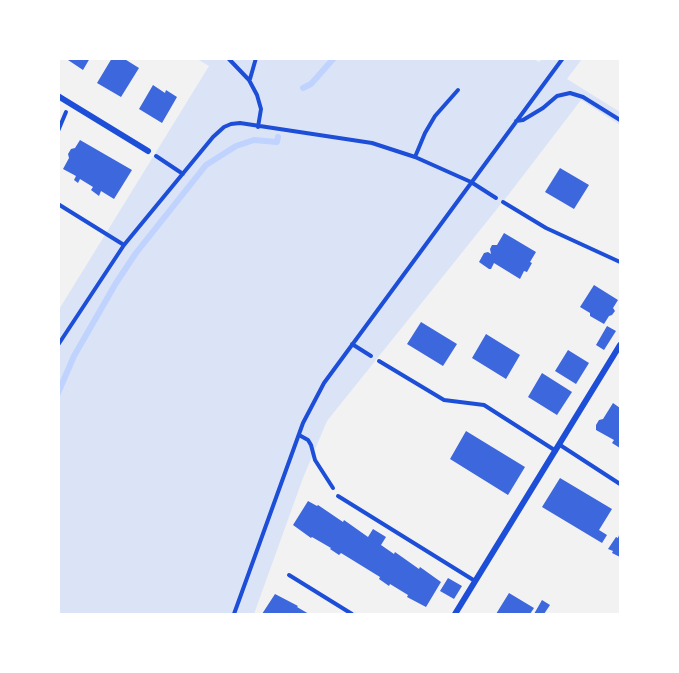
<!DOCTYPE html>
<html>
<head>
<meta charset="utf-8">
<style>
  body { margin:0 }
  #map { position:relative; width:679px; height:673px; overflow:hidden; background:#f2f2f2; font-family:Commissioner,sans-serif }
  canvas { display:block }
  .frame { position:absolute; inset:0; border:60px solid #fff; pointer-events:none }
</style>
</head>
<body>
<div id="map">
<canvas width="679" height="673"></canvas>
<div class="frame"></div>
</div>
<script>
const c = document.querySelector('canvas').getContext('2d');
c.lineJoin = 'round';
function fill(path, color) {
  c.fillStyle = color;
  c.fill(path, 'evenodd');
}
function toPath(rows) {
  const path = new Path2D();
  for (const r of rows) {
    path.moveTo(r[0], r[1]);
    for (let i = 2; i < r.length; i += 2) path.lineTo(r[i], r[i + 1]);
  }
  return path;
}
function strokePath(path, color, width, dash) {
  c.strokeStyle = color;
  c.lineWidth = width;
  c.lineCap = dash ? 'butt' : 'round';
  c.setLineDash(dash || []);
  c.stroke(path);
}
const green = toPath([
  [533,58,539,62,542,59,582,59,567,79,620,112,620,125,581,100,509,194,327,421,303,478,254,614,59,614,58,311,209,66,197,59]
]);
const stream = toPath([
  [303,88,311,84,334,58],
  [58,393,74,356,116,283,136,253,206,165,236,146,254,140,277,142,278,137]
]);
const building = toPath([
  [65,58,90,58,83,70],
  [112,58,123,58,139,68,121,97,97,83],
  [153,85,165,93,166,90,177,97,162,123,139,109],
  [80,140,132,170,114,199,101,191,99,196,91,190,93,187,80,179,78,183,74,180,76,176,63,169,69,158,68,154,71,149,75,148],
  [560,168,589,185,574,209,545,192],
  [504,233,536,252,530,262,532,263,527,272,524,271,520,279,494,263,491,269,489,269,479,262,484,253,488,252,491,254,490,249,492,245,497,245],
  [594,285,618,300,613,308,615,311,612,315,609,316,604,324,590,316,590,313,580,307],
  [421,322,457,344,443,366,407,344],
  [607,326,616,331,604,350,596,345],
  [486,334,520,355,506,379,472,358],
  [568,350,589,363,576,384,555,371],
  [542,373,572,392,557,415,528,397],
  [613,403,620,408,620,448,612,443,614,440,596,430,596,425,599,420,603,419],
  [466,431,525,467,508,495,450,459],
  [560,478,612,509,599,530,607,535,602,543,542,507],
  [308,501,317,506,318,505,343,522,344,520,368,537,373,529,386,537,381,545,394,554,395,552,419,569,420,567,441,582,426,607,407,597,408,595,390,584,389,586,379,579,380,577,341,553,339,555,330,549,331,548,312,537,311,538,293,525],
  [620,532,620,557,612,553,613,551,608,549,616,537,618,538],
  [448,578,462,586,454,599,440,591],
  [509,593,534,608,530,614,496,614],
  [275,594,298,606,297,607,309,614,262,614],
  [542,600,550,605,544,614,534,614]
]);
const path = toPath([
  [228,58,249,80,257,95,261,109,258,127],
  [250,79,256,58],
  [516,121,523,120,543,108,557,96,570,93,583,97,620,120],
  [58,131,66,112],
  [156,156,183,174],
  [415,157,425,133,435,116,458,90],
  [58,204,124,245],
  [352,344,371,356],
  [58,345,124,245,213,137,224,127,231,124,240,123,372,143,415,157,471,182,496,198],
  [299,435,308,440,311,445,315,460,333,488],
  [234,614,303,423,324,383,563,58]
]);
const service = toPath([
  [503,202,546,228,620,262],
  [379,361,444,400,484,405,556,451],
  [560,445,620,484],
  [338,496,475,581],
  [289,575,352,614]
]);
const minor = toPath([
  [58,96,148,151],
  [455,614,620,345]
]);
fill(green, '#dbe4f7');
strokePath(stream, '#bfd3fe', 6);
fill(building, '#3d67dc');
strokePath(path, '#1d4ed8', 4);
strokePath(service, '#1d4ed8', 4);
strokePath(minor, '#1d4ed8', 6);
</script>
</body>
</html>
